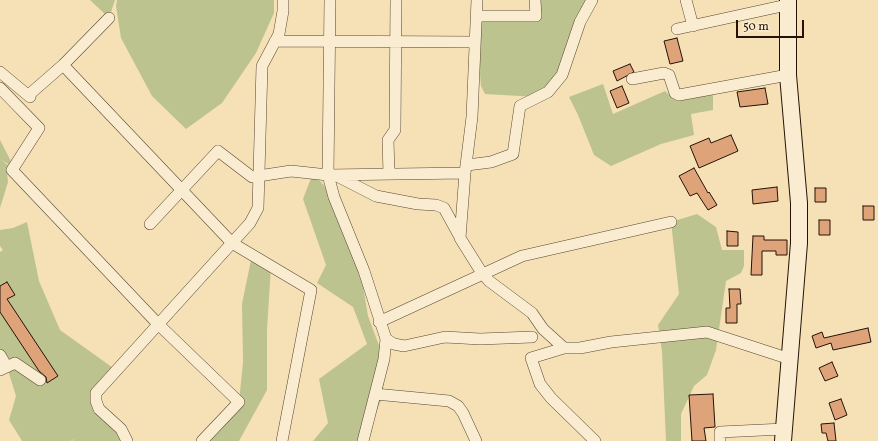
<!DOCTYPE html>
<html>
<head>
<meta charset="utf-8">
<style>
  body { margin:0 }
  #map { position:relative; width:878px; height:441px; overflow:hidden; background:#f6e1b6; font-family:Vollkorn,serif }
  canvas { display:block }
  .scale { position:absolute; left:736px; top:20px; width:68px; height:18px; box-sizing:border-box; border:2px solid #241206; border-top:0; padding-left:5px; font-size:12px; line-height:14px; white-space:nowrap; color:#241206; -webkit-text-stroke:3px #f9ecd0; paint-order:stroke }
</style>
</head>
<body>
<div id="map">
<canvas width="878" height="441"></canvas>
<div class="scale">50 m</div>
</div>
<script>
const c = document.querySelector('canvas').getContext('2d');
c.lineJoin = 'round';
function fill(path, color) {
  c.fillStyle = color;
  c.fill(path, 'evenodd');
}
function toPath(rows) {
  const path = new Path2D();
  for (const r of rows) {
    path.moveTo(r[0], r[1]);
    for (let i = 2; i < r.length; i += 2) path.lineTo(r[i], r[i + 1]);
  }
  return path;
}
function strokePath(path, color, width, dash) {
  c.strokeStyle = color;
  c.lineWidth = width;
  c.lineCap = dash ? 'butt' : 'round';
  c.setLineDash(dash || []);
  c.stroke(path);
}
const green = toPath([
  [90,0,115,0,109,18],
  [117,0,274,0,274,13,256,53,222,103,186,129,152,96,121,38,116,6],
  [531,0,592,0,562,75,537,97,485,94,481,86,476,23,529,16],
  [603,84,613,114,665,91,674,99,713,95,713,110,691,114,694,135,661,144,611,166,594,155,578,115,569,97],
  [0,140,14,167,1,160,12,168,7,172,8,182,0,208],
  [313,173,334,197,358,256,368,316,384,359,383,395,365,441,313,441,328,423,319,379,367,344,353,307,317,283,326,265,303,199],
  [697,214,716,227,722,250,744,250,744,266,741,273,726,281,716,350,707,375,694,386,681,414,681,441,666,441,662,351,658,325,679,294,671,222],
  [27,222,39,281,60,330,116,370,96,393,102,412,97,417,101,415,125,441,72,441,76,437,71,441,22,441,9,420,16,396,7,367,0,355,0,252,3,250,0,246,0,230,13,228],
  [252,255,271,266,267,330,267,390,239,441,202,441,239,402,243,362,242,304]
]);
const building = toPath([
  [677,38,683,61,670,64,664,41,677,38],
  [630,64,634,72,617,81,613,71,630,64],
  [622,86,629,103,617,108,610,91,622,86],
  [765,88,768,104,740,107,737,92,765,88],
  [731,135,738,151,699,168,690,146,709,138,711,143,731,135],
  [694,168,708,193,709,192,717,205,708,210,697,193,690,196,679,176,694,168],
  [777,187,778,201,753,204,752,190,777,187],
  [815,188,826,188,826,202,815,202,815,188],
  [863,206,874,206,874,220,863,220,863,206],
  [819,220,830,220,830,235,819,235,819,220],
  [727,231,738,232,738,246,727,246,727,231],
  [753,236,764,236,764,240,787,240,787,255,776,255,776,251,762,251,762,275,751,275,753,236],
  [7,282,15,295,7,299,58,376,47,383,46,377,39,371,0,312,0,286,7,282],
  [729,289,740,289,741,304,737,304,737,323,726,323,726,308,730,308,729,289],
  [868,328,871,342,833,350,831,343,816,348,812,336,822,332,824,338,868,328],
  [832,362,838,376,825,381,819,368,832,362],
  [713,394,715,427,704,428,706,441,692,441,689,395,713,394],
  [841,399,847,415,835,420,829,403,841,399],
  [834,423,836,441,828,441,826,433,822,433,821,424,834,423]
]);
const street = toPath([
  [330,0,328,175,334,197,364,271,386,339,384,359,363,441],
  [477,0,472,117,465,173,460,238,480,270,489,281,532,313,543,329,564,348,580,348,611,342,707,332,790,359],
  [686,0,693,26],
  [476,16,536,16,535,0],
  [677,29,787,5],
  [275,41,475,42],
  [63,65,232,243,311,290,282,441],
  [0,72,30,97,31,93,63,65,109,18],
  [632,79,664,73,669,75,675,93,679,95,788,75],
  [0,88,39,128,12,170,158,324,239,402,202,441],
  [467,165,491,162,513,154,520,106,548,92,562,75,580,22,592,0],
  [389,174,388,140,395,130,396,0],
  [337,176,376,196,418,204,436,205,444,208,460,237],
  [150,224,218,151,252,177,291,171,328,175,465,173],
  [379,322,522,256,671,222],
  [386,339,394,344,404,346,445,337,480,339,532,337],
  [564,348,531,358,540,384,551,398,595,441],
  [0,355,7,367],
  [0,370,15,363,40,380],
  [375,394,449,401,458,406,463,413,476,441],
  [127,441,121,429,99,409,96,401,96,393,250,223,258,208,262,66,279,34,283,11,283,0],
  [720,441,720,432,784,429]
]);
const secondary = toPath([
  [783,441,799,243,799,203,788,75,788,0]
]);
fill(green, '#bcc38e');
fill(building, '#dfa37a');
strokePath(building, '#241206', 1);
strokePath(street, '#584632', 12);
strokePath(secondary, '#241206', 18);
strokePath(street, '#f9ecd0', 11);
strokePath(secondary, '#f9ecd0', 16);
</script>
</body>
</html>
